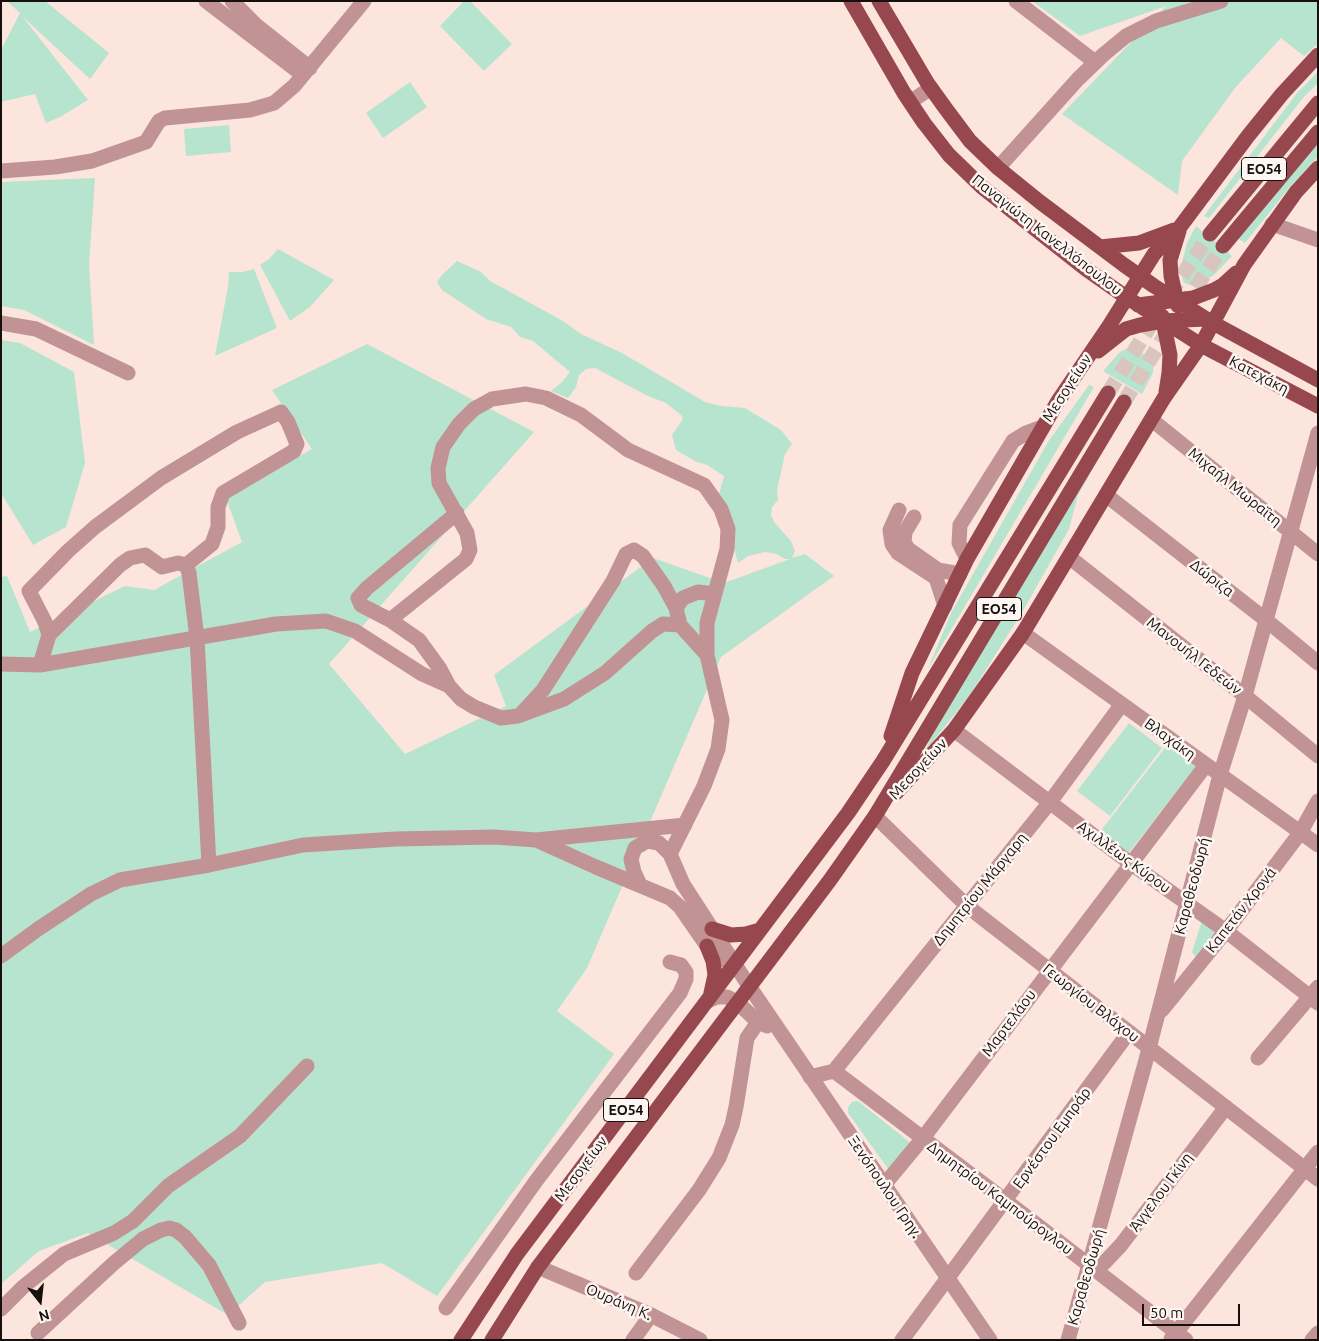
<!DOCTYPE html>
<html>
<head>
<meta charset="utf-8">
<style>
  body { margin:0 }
  #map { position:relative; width:1319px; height:1341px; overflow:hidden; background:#fbe5dd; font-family:Ubuntu,sans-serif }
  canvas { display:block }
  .frame { position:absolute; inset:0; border:2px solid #18100e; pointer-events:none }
  .north { position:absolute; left:15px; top:1276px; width:50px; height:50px; -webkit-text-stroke:4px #fef6f2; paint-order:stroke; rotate:164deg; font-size:14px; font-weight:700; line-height:20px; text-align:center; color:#18100e }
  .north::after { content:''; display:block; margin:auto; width:18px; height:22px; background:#18100e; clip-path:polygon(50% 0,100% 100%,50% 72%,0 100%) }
  .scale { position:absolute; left:1142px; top:1304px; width:98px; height:22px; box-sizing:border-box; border:2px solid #18100e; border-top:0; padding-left:6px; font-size:15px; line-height:18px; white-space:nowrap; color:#18100e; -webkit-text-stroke:4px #fef6f2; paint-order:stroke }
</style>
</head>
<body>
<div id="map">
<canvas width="1319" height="1341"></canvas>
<div class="frame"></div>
<div class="north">N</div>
<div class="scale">50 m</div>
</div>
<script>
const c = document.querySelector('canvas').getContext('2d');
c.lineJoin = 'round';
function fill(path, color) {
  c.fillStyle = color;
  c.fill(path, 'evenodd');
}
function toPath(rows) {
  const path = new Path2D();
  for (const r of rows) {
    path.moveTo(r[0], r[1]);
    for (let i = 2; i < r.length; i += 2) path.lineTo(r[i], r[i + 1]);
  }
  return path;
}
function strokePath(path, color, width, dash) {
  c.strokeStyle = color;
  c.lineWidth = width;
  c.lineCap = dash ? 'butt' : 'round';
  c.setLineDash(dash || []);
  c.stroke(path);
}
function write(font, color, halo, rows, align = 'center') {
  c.font = font + ' Ubuntu,sans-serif';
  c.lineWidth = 5;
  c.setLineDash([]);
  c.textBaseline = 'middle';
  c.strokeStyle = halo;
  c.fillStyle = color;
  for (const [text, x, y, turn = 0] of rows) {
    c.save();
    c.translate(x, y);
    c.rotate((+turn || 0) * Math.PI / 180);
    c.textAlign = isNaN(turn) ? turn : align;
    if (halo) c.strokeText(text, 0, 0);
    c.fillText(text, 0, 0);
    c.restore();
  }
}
const green = toPath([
  [7,1,45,1,109,53,90,79,23,17,88,100,60,117,46,123,35,94,1,102,1,50,20,13],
  [464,1,470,1,512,44,484,71,440,26],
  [1032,1,1318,1,1318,44,1304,56,1281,38,1235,88,1182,161,1178,195,1062,114,1166,6,1080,36],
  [1318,72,1318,83,1303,98,1209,218,1204,216,1297,93],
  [410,82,427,107,383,138,366,113],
  [229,125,231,152,186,156,184,129],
  [1318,140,1318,157,1289,188,1245,243,1237,238],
  [95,178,89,265,94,345,24,310,1,306,1,182],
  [1196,226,1232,256,1214,275,1201,283,1191,285,1184,283,1180,270,1187,243],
  [278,249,334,280,310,307,290,321,260,265,269,259],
  [457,261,481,272,490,281,563,321,581,334,622,353,705,402,721,406,745,408,781,430,792,444,785,454,777,490,778,500,772,507,771,515,774,522,791,541,795,551,792,558,805,554,834,576,721,657,587,968,557,1011,614,1054,437,1296,382,1263,265,1282,228,1315,88,1233,39,1251,1,1284,1,577,7,576,30,632,125,586,154,590,242,542,226,498,312,449,272,390,367,344,534,432,329,664,405,754,506,706,494,675,653,558,724,583,790,559,785,559,776,554,765,552,748,556,738,563,719,494,724,476,707,465,695,461,676,450,672,435,683,419,681,415,666,403,648,396,595,368,586,369,579,375,576,387,568,398,551,391,561,383,570,372,533,341,520,337,511,327,486,319,442,290,437,282,442,275],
  [254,269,277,328,215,356,228,287,229,272,243,272],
  [1,340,20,343,74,372,85,463,66,527,33,545,1,493],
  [1132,346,1154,361,1153,373,1142,394,1103,371,1120,352],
  [1089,385,1094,387,928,669,951,613,1048,442],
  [1125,411,1078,495,1069,529,1024,609,970,695,926,750,935,726],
  [1129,723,1162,748,1110,816,1077,791],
  [1168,744,1196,766,1128,854,1099,833],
  [1202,921,1219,934,1199,956,1195,956,1192,952],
  [858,1101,912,1144,889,1170,848,1113,848,1107,852,1102]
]);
const majorTunnel = toPath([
  [1169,295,1210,234],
  [1183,307,1223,246],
  [1108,393,1157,315],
  [1124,402,1170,327]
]);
const minor = toPath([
  [206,1,303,75],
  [232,1,257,26,310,68],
  [1016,1,1095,62],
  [910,102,931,88],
  [998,168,1078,79,1103,55,1126,36,1156,21,1221,1],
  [1,171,55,167,92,161,146,142,159,121,165,118,250,110,274,103,294,86,364,1],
  [1272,224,1318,240],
  [1,323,36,329,128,373],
  [281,412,288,422,297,444,294,451,223,493,218,507,218,527,212,544,186,565,178,563,162,567,145,555,130,558,120,565,49,635,45,622,29,591,68,551,95,527,161,478,237,432,281,412],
  [1152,420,1318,554],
  [1106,495,1266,620,1318,663],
  [899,510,890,530,892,544,898,553,936,578,945,606],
  [457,513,367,588,358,598,361,605,390,620,419,640,440,669,449,686,461,699,474,707,501,718,518,716,564,699,605,673,652,631,663,624,680,625,707,655],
  [914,517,905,532,904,542,908,549,938,570,960,574],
  [1069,557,1245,696,1318,756],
  [967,559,959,543,960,525,1013,441,1026,433,1042,427],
  [186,565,189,573,197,638,209,865],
  [676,608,683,598,698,592,715,594],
  [390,620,466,559,470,550,467,533,439,483,438,468,443,447,459,424,474,409,492,399,526,394,546,398,581,415,628,450,704,485,721,509,728,529,727,549,707,623,707,655,722,720,718,749,704,786,670,854],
  [1023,633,1318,845],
  [1,664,40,665,276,624,326,621,355,631,422,674,449,686],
  [40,665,49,635],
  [521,714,543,690,613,581,626,554,634,550,643,556,664,586,676,608,680,625],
  [954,730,1130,863,1226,931,1318,1003],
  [875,816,967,906,1318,1179],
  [536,840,685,825],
  [640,885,634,872,631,859,635,848,647,841,659,843,670,854,683,884,749,986,990,1340],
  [1,956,38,929,91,894,120,880,209,865,303,845,396,839,494,837,536,840,596,867,670,898,680,907,707,946,717,956,735,965],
  [708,1001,717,997,727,997,737,1002,758,1022,767,1026],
  [1162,1010,1226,931,1300,833,1318,801],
  [1258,1058,1318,987],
  [834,1071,1050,802,1122,704],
  [810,1077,834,1071,1006,1201,1186,1340],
  [884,1185,923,1138,1206,765],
  [1089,1265,1104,1263,1121,1245,1226,1107],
  [538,1267,651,1315,700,1340],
  [636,1273,699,1190,719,1158,732,1125,736,1107,747,1038,758,1022],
  [446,1308,536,1181,680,993,686,979,686,972,681,965,670,962],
  [1,1309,23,1287,64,1254,114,1233,133,1221,168,1186,240,1136,307,1066],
  [38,1333,114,1263,143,1239,161,1230,169,1228,176,1230,185,1237,209,1265,239,1323],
  [1171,1339,1318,1152],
  [633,1340,651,1315],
  [902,1340,1129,1032],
  [1068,1340,1146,1060,1220,775,1245,696,1318,433],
  [1312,1340,1318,1333]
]);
const major = toPath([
  [851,1,904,93,924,123,949,155,982,187,1086,269,1126,297,1201,345,1318,406],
  [879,1,928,84,946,109,970,141,998,168,1040,202,1124,265,1154,286,1213,323,1318,380],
  [1210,234,1318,103],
  [1223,246,1318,132],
  [1100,247,1139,243,1174,230],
  [1138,305,1193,298,1214,290,1223,285,1236,273],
  [1178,306,1171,276,1170,260,1179,231],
  [1162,316,1170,355,1169,373,1166,392],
  [1098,351,1126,329,1140,325,1163,321,1206,319],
  [891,736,912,673,967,559,1058,401,1109,326,1154,254,1180,227,1248,136,1282,94,1318,55],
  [896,793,954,730,1023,633,1164,398,1201,345,1244,265,1296,192,1318,168],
  [712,929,731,935,746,934,760,930],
  [707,946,713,961,715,975,711,993],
  [461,1340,517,1254,848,813,883,761,1108,393],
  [492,1340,538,1267,830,880,875,816,1124,402]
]);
const shields = [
  [1264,169,45],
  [999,609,45],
  [626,1110,45]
];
const shieldNames = [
  ["ΕΟ54",1264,169],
  ["ΕΟ54",999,609],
  ["ΕΟ54",626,1110]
];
const streetNames = [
  ["Παναγιώτη Κανελλόπουλου",1047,235,38],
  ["Κατεχάκη",1259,375,28],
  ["Μεσογείων",1067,388,-57],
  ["Μιχαήλ Μωραΐτη",1235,487,39],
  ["Δώριζα",1212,578,38],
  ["Μανουήλ Γεδεών",1194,656,38],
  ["Βλαχάκη",1170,739,36],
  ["Μεσογείων",918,769,-47],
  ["Αχιλλέως Κύρου",1124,857,36],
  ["Καραθεοδωρή",1192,886,-75],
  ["Δημητρίου Μάργαρη",980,889,-51],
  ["Καπετάν Χρονά",1241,910,-52],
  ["Γεωργίου Βλάχου",1091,1003,38],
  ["Μαρτελάου",1009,1023,-53],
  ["Ερνέστου Εμπράρ",1052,1138,-54],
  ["Μεσογείων",581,1169,-53],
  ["Ξενόπουλου Γρηγ.",885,1187,56],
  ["Άγγελου Γκίνη",1161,1192,-53],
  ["Δημητρίου Καμπούρογλου",1000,1198,37],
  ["Καραθεοδωρή",1086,1277,-74],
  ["Ουράνη Κ.",619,1302,23]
];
fill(green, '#b7e4cf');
strokePath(majorTunnel, '#d9c5be', 15, [15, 8]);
strokePath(minor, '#c19395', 15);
strokePath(major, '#97484f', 15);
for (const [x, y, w] of shields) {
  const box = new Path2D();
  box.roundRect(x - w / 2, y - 11.5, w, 23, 4);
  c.fillStyle = '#fef6f2';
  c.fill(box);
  strokePath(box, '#18100e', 1);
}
write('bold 14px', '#18100e', null, shieldNames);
write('15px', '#18100e', '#fef6f2', streetNames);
</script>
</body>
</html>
